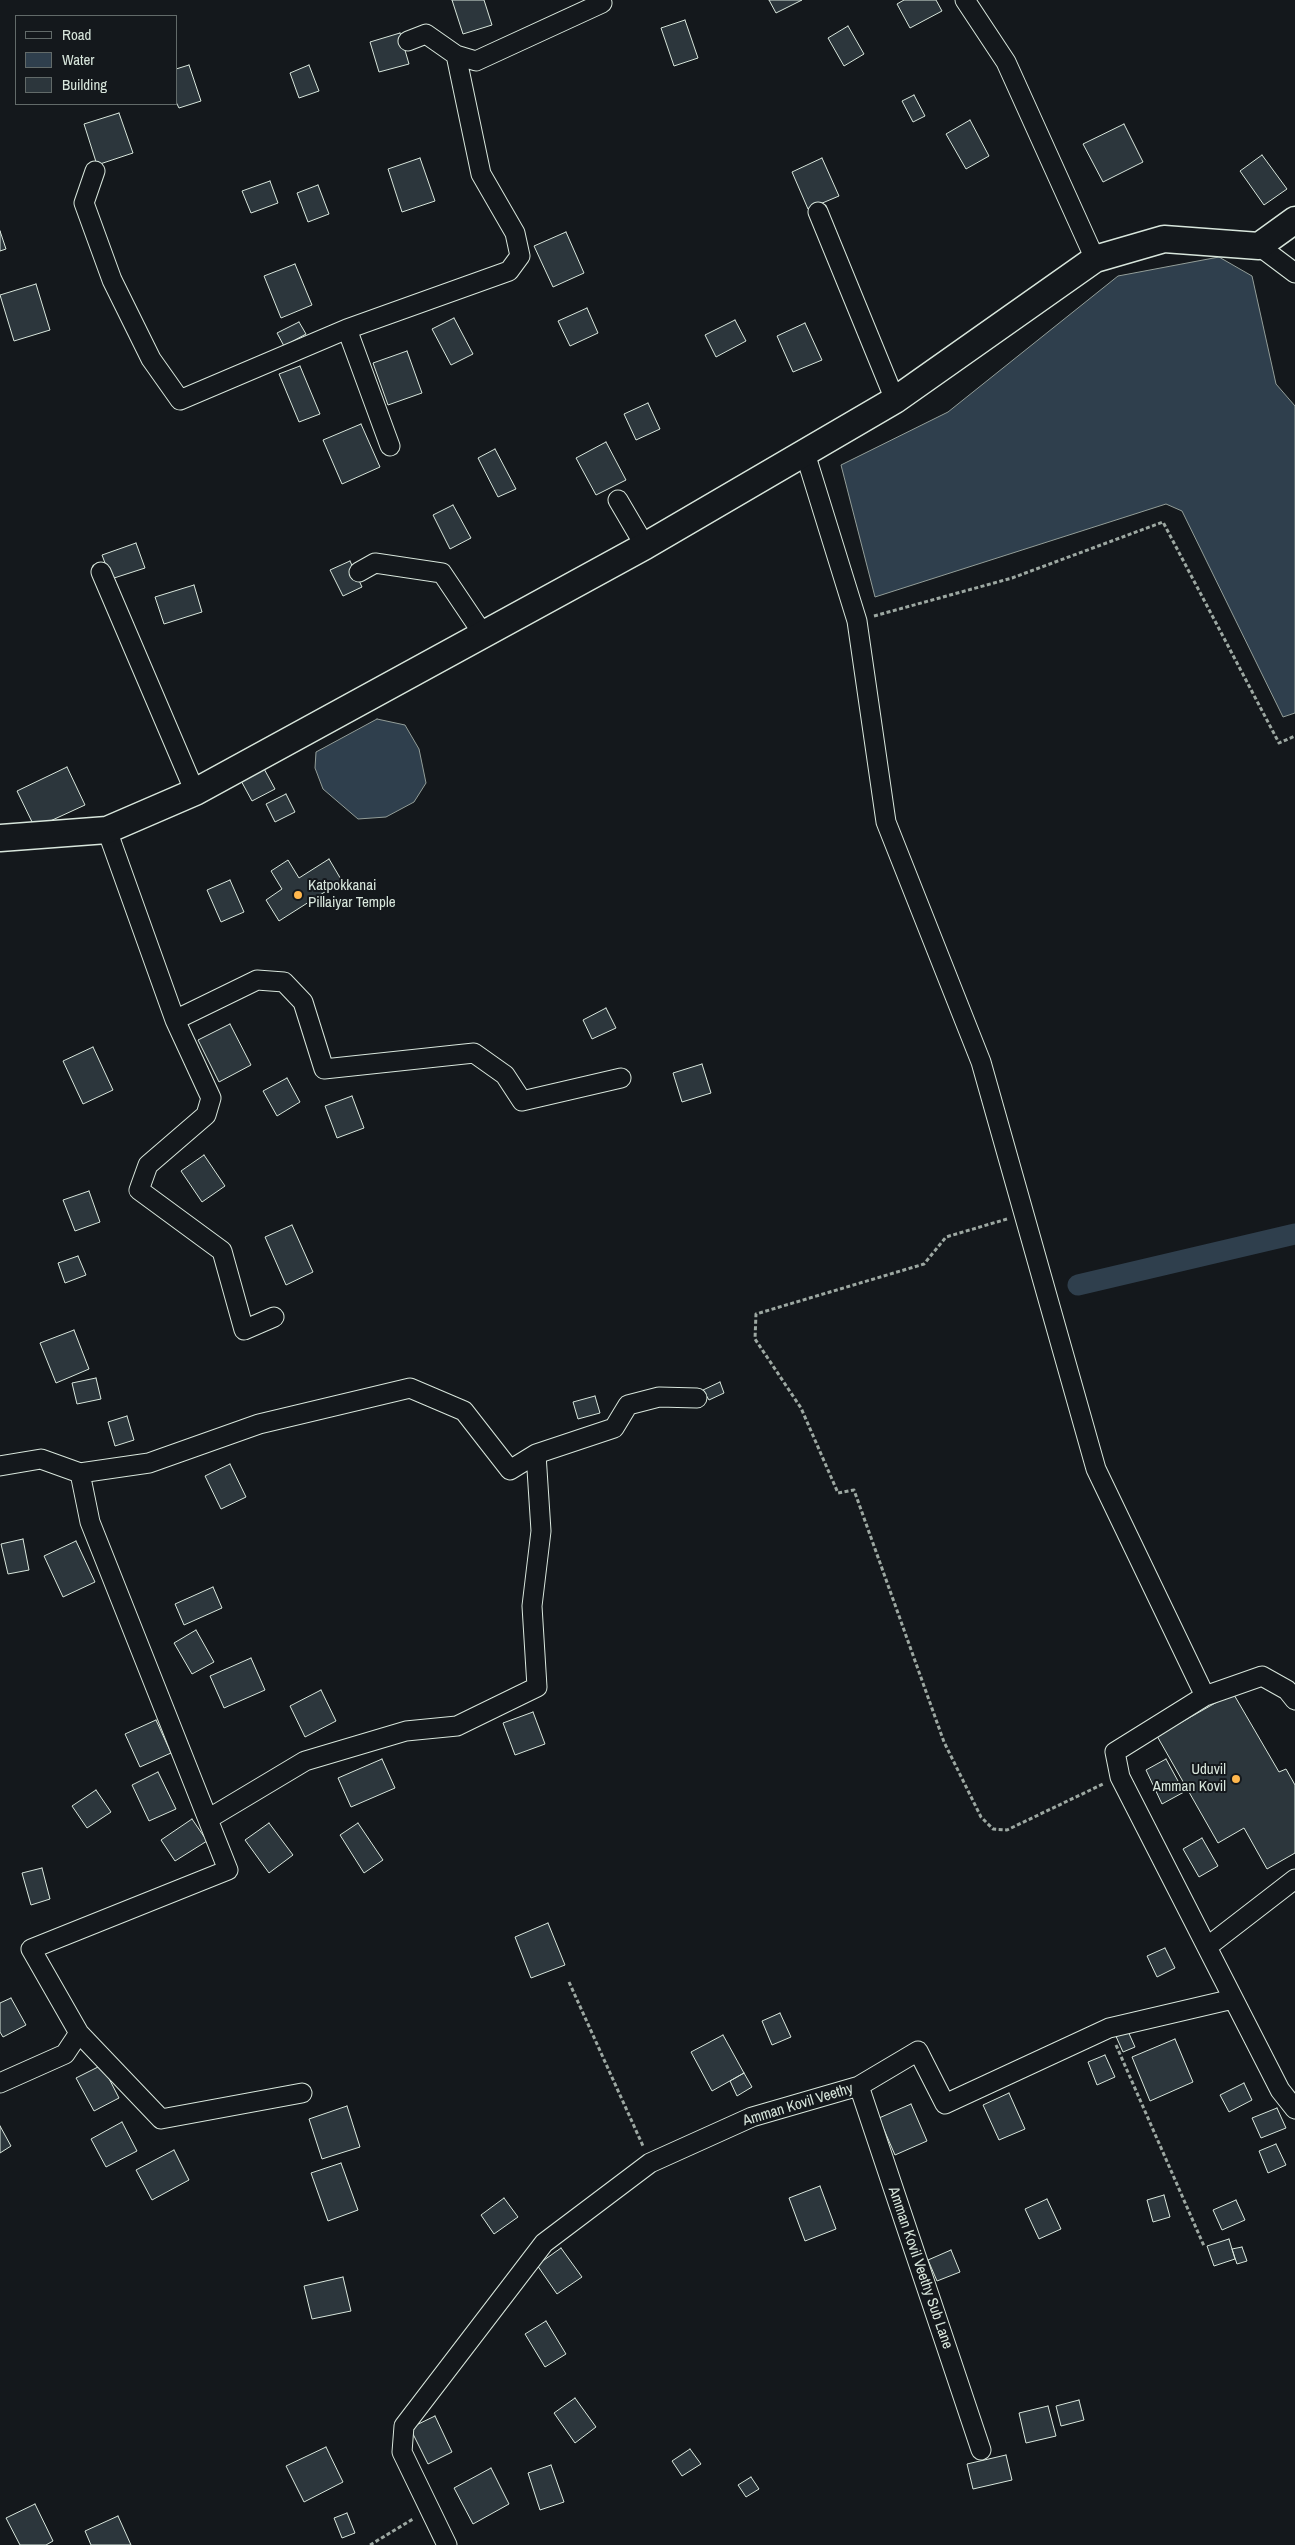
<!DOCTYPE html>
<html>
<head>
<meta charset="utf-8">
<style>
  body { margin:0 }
  #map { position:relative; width:1295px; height:2545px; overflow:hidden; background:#14181c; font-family:"Archivo Narrow",sans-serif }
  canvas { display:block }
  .legend { position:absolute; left:15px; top:15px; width:162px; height:90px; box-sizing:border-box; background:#14181c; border:1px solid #626a69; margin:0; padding:6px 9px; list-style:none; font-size:15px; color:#d8e6dc }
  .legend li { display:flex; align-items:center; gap:10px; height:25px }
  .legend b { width:25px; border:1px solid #626a69 }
</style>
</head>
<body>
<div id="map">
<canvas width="1295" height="2545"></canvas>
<ul class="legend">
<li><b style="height:6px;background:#14181c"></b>Road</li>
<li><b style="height:14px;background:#2f3f4d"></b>Water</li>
<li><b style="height:14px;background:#2c363c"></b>Building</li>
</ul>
</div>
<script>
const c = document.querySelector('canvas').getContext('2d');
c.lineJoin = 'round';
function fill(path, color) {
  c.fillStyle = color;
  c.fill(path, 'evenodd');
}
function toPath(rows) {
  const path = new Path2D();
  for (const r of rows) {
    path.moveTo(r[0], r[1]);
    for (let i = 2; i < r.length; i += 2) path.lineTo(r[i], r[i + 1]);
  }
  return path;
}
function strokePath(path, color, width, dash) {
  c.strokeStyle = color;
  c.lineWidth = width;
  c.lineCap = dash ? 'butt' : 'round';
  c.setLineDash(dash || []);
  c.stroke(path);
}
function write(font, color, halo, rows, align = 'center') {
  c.font = font + ' "Archivo Narrow",sans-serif';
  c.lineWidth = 4;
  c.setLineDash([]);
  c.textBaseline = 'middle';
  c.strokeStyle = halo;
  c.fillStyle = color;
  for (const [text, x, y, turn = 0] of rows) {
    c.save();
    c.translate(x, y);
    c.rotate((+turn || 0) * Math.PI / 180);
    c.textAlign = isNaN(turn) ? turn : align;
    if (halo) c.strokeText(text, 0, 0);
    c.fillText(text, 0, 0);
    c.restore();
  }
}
const water = toPath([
  [1219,257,1252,276,1276,384,1295,406,1295,713,1283,717,1182,511,1166,504,875,597,841,465,948,412,1118,276,1219,257],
  [377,719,405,725,419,749,426,783,414,802,386,817,358,819,323,789,315,768,316,752,377,719]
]);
const canal = toPath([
  [1078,1285,1295,1234]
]);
const building = toPath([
  [452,0,484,0,492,25,463,34,452,0],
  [769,0,802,0,776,13,769,0],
  [904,0,936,0,942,11,910,28,897,4,904,0],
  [685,20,698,58,674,66,661,28,685,20],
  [848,26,864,54,844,66,828,38,848,26],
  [400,33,409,64,379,72,370,42,400,33],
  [189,65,201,101,179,108,176,102,176,69,189,65],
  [309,65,319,91,299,98,290,73,309,65],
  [914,95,925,116,913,122,902,101,914,95],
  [119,113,133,153,97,165,84,124,119,113],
  [970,120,989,156,966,169,946,134,970,120],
  [1124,124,1143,162,1103,182,1083,144,1124,124],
  [1262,155,1287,189,1264,205,1240,171,1262,155],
  [420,158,435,201,402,212,388,169,420,158],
  [822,158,839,196,808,209,792,172,822,158],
  [270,181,278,203,251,213,242,191,270,181],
  [318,185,329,214,308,222,297,193,318,185],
  [0,231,6,249,0,251,0,231],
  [566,232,584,273,553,287,534,246,566,232],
  [295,264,312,305,281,318,264,276,295,264],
  [36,284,50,330,14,341,0,295,36,284],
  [587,308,598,333,570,346,558,321,587,308],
  [454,318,473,354,451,365,432,329,454,318],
  [735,320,746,341,716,357,705,335,735,320],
  [299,322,306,334,284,346,277,333,299,322],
  [805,323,822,360,793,372,777,336,805,323],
  [407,351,422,393,388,405,373,363,407,351],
  [300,366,320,414,299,422,279,374,300,366],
  [648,403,660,429,636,440,624,414,648,403],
  [361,424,380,467,342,484,323,440,361,424],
  [606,442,626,480,596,495,576,458,606,442],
  [495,449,516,489,498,497,478,458,495,449],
  [453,505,471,538,450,549,433,515,453,505],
  [136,543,145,568,111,579,102,555,136,543],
  [350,561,362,587,343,596,330,570,350,561],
  [194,585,202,612,164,624,155,597,194,585],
  [262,765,275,789,252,801,239,777,262,765],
  [67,767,85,805,35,828,17,791,67,767],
  [286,794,295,812,275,822,266,804,286,794],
  [329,859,342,881,279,921,266,900,282,889,271,871,288,860,299,878,329,859],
  [230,880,244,912,221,922,207,890,230,880],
  [606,1008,616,1028,592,1039,583,1020,606,1008],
  [230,1024,251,1065,219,1082,198,1040,230,1024],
  [93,1047,113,1090,83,1104,63,1061,93,1047],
  [702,1064,711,1093,682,1102,673,1073,702,1064],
  [287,1078,300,1102,277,1116,263,1091,287,1078],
  [352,1096,364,1128,337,1138,325,1106,352,1096],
  [204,1155,225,1186,202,1202,181,1171,204,1155],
  [89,1191,100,1222,75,1231,63,1200,89,1191],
  [292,1225,313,1272,286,1285,265,1237,292,1225],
  [78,1256,86,1275,65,1283,58,1263,78,1256],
  [74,1330,89,1369,56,1383,40,1343,74,1330],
  [96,1378,101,1399,77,1404,72,1383,96,1378],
  [720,1382,724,1393,709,1400,703,1390,720,1382],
  [595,1396,600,1413,578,1419,573,1402,595,1396],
  [127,1416,134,1440,115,1446,108,1422,127,1416],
  [230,1464,246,1497,221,1509,205,1476,230,1464],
  [23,1539,29,1570,8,1574,1,1544,23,1539],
  [76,1541,95,1582,63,1597,44,1556,76,1541],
  [213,1587,222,1608,184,1625,175,1604,213,1587],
  [196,1630,214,1662,192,1674,174,1643,196,1630],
  [251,1658,265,1690,224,1708,210,1676,251,1658],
  [321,1690,336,1721,305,1737,290,1706,321,1690],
  [1233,1693,1279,1772,1286,1769,1295,1785,1295,1853,1267,1869,1244,1828,1218,1843,1157,1736,1233,1693],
  [533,1712,545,1744,515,1755,503,1723,533,1712],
  [156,1720,171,1753,140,1767,125,1734,156,1720],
  [382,1759,395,1788,351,1807,338,1778,382,1759],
  [1166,1759,1184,1792,1162,1804,1146,1770,1166,1759],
  [158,1772,176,1809,149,1821,132,1785,158,1772],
  [96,1790,111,1812,87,1828,72,1806,96,1790],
  [192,1819,207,1841,175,1861,161,1840,192,1819],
  [269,1823,293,1855,269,1873,245,1840,269,1823],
  [358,1823,383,1860,364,1873,340,1835,358,1823],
  [1202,1838,1218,1866,1199,1877,1183,1849,1202,1838],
  [42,1868,50,1899,31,1905,22,1873,42,1868],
  [548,1923,565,1965,531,1978,515,1937,548,1923],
  [1165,1948,1175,1968,1157,1977,1147,1956,1165,1948],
  [11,1998,26,2025,3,2037,0,2032,0,2003,11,1998],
  [780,2013,791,2037,772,2045,762,2021,780,2013],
  [1127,2029,1135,2047,1123,2052,1115,2034,1127,2029],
  [723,2035,744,2073,712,2091,691,2052,723,2035],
  [1175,2039,1193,2082,1150,2101,1132,2057,1175,2039],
  [1105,2055,1115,2077,1097,2085,1088,2062,1105,2055],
  [102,2065,119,2098,94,2111,76,2078,102,2065],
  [744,2073,752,2087,737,2096,730,2081,744,2073],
  [1244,2083,1252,2100,1229,2112,1220,2095,1244,2083],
  [1009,2093,1025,2129,999,2140,983,2105,1009,2093],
  [911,2104,927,2141,895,2155,879,2118,911,2104],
  [347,2106,360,2147,322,2159,309,2119,347,2106],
  [1277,2108,1286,2128,1261,2138,1252,2118,1277,2108],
  [122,2122,137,2151,106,2167,91,2139,122,2122],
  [0,2126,11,2146,0,2153,0,2126],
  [1276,2144,1286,2165,1268,2173,1259,2151,1276,2144],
  [174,2150,189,2180,152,2200,136,2170,174,2150],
  [341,2163,358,2210,328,2221,311,2173,341,2163],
  [820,2186,836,2229,805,2241,789,2198,820,2186],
  [1164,2195,1170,2217,1153,2222,1147,2200,1164,2195],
  [504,2198,518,2217,494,2234,481,2215,504,2198],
  [1047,2199,1061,2229,1039,2239,1025,2209,1047,2199],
  [1236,2200,1245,2220,1222,2230,1213,2210,1236,2200],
  [1229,2239,1235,2259,1214,2266,1207,2246,1229,2239],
  [1242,2247,1247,2261,1237,2264,1232,2249,1242,2247],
  [561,2248,582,2277,557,2294,537,2265,561,2248],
  [951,2250,960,2272,937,2281,928,2260,951,2250],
  [343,2277,351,2311,312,2319,304,2286,343,2277],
  [546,2321,566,2354,545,2367,525,2334,546,2321],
  [575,2398,596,2427,575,2443,554,2413,575,2398],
  [1079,2400,1084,2420,1061,2426,1056,2406,1079,2400],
  [1048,2406,1056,2436,1026,2443,1019,2413,1048,2406],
  [435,2416,452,2452,428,2464,410,2428,435,2416],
  [326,2447,343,2482,304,2502,286,2466,326,2447],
  [690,2449,701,2464,682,2476,672,2461,690,2449],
  [1006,2455,1012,2480,973,2489,967,2464,1006,2455],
  [551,2465,564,2502,540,2510,528,2473,551,2465],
  [491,2468,509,2504,473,2524,454,2488,491,2468],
  [751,2477,759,2489,746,2497,738,2485,751,2477],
  [35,2504,53,2541,46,2545,20,2545,6,2518,35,2504],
  [347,2513,355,2533,342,2538,334,2518,347,2513],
  [118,2516,131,2545,91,2545,85,2531,118,2516]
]);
const path = toPath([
  [874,616,1012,578,1163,522,1279,743,1295,736],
  [1007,1219,946,1237,924,1264,756,1314,755,1339,801,1408,838,1493,854,1490,944,1742,981,1817,993,1829,1007,1830,1103,1784],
  [569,1982,643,2146],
  [1116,2045,1204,2246],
  [370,2545,413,2519]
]);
const street = toPath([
  [965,0,1006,62,1095,259],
  [456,55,476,61,602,3],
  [95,171,84,203,112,280,151,359,180,400,347,329],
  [818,212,895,400],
  [1259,246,1295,273],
  [390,446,347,329,509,271,520,256,515,233,481,174,456,55,426,34,408,41],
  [805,453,857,621,886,822,981,1062,1096,1469,1205,1696,1115,1752,1120,1777,1280,2090,1295,2109],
  [618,500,645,546],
  [101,572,195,792],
  [359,572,375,563,442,573,483,634],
  [107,830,175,1020,257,980,284,982,303,1002,324,1069,474,1053,505,1075,522,1101,621,1078],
  [175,1020,211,1098,206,1115,148,1165,139,1190,222,1251,244,1330,274,1317],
  [0,1466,41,1459,80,1473,90,1522,228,1870,31,1949,79,2033,161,2119,302,2093],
  [80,1473,149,1463,259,1424,410,1388,464,1411,510,1470,536,1454,614,1428,628,1405,659,1397,697,1398],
  [1205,1696,1262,1676,1287,1690,1295,1700],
  [208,1819,305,1761,406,1731,457,1726,537,1687,532,1606,541,1531,536,1454],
  [1207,1947,1295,1879],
  [0,2083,65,2054,79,2033],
  [859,2086,981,2450],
  [447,2545,402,2452,404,2426,544,2243,650,2163,752,2117,859,2086,918,2051,945,2104,1109,2028,1233,1999]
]);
const secondary = toPath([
  [0,838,107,830,195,792,645,546,895,400,1095,259,1164,239,1259,246,1295,220]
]);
const markers = [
  [298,895,5,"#ffb74d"],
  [1236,1779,5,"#ffb74d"]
];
const poiNames = [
  ["Katpokkanai",308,886],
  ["Pillaiyar Temple",308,903],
  ["Uduvil",1226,1770,"right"],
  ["Amman Kovil",1226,1787,"right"]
];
const streetNames = [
  ["Amman Kovil Veethy",798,2105,-17],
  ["Amman Kovil Veethy Sub Lane",920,2268,71]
];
fill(water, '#2f3f4d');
strokePath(water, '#939e99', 1);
strokePath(canal, '#2f3f4d', 21);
fill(building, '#2c363c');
strokePath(building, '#d8e6dc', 1);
strokePath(street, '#d8e6dc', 21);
strokePath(secondary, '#d8e6dc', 29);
strokePath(path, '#9da8a2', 3, [4, 2.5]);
strokePath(street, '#14181c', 19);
strokePath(secondary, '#14181c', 26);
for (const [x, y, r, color] of markers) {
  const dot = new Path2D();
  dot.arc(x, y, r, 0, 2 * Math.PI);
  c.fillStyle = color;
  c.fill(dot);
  strokePath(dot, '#14181c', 2);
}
write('15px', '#d8e6dc', '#14181c', poiNames, 'left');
write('15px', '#d8e6dc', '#14181c', streetNames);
</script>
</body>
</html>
